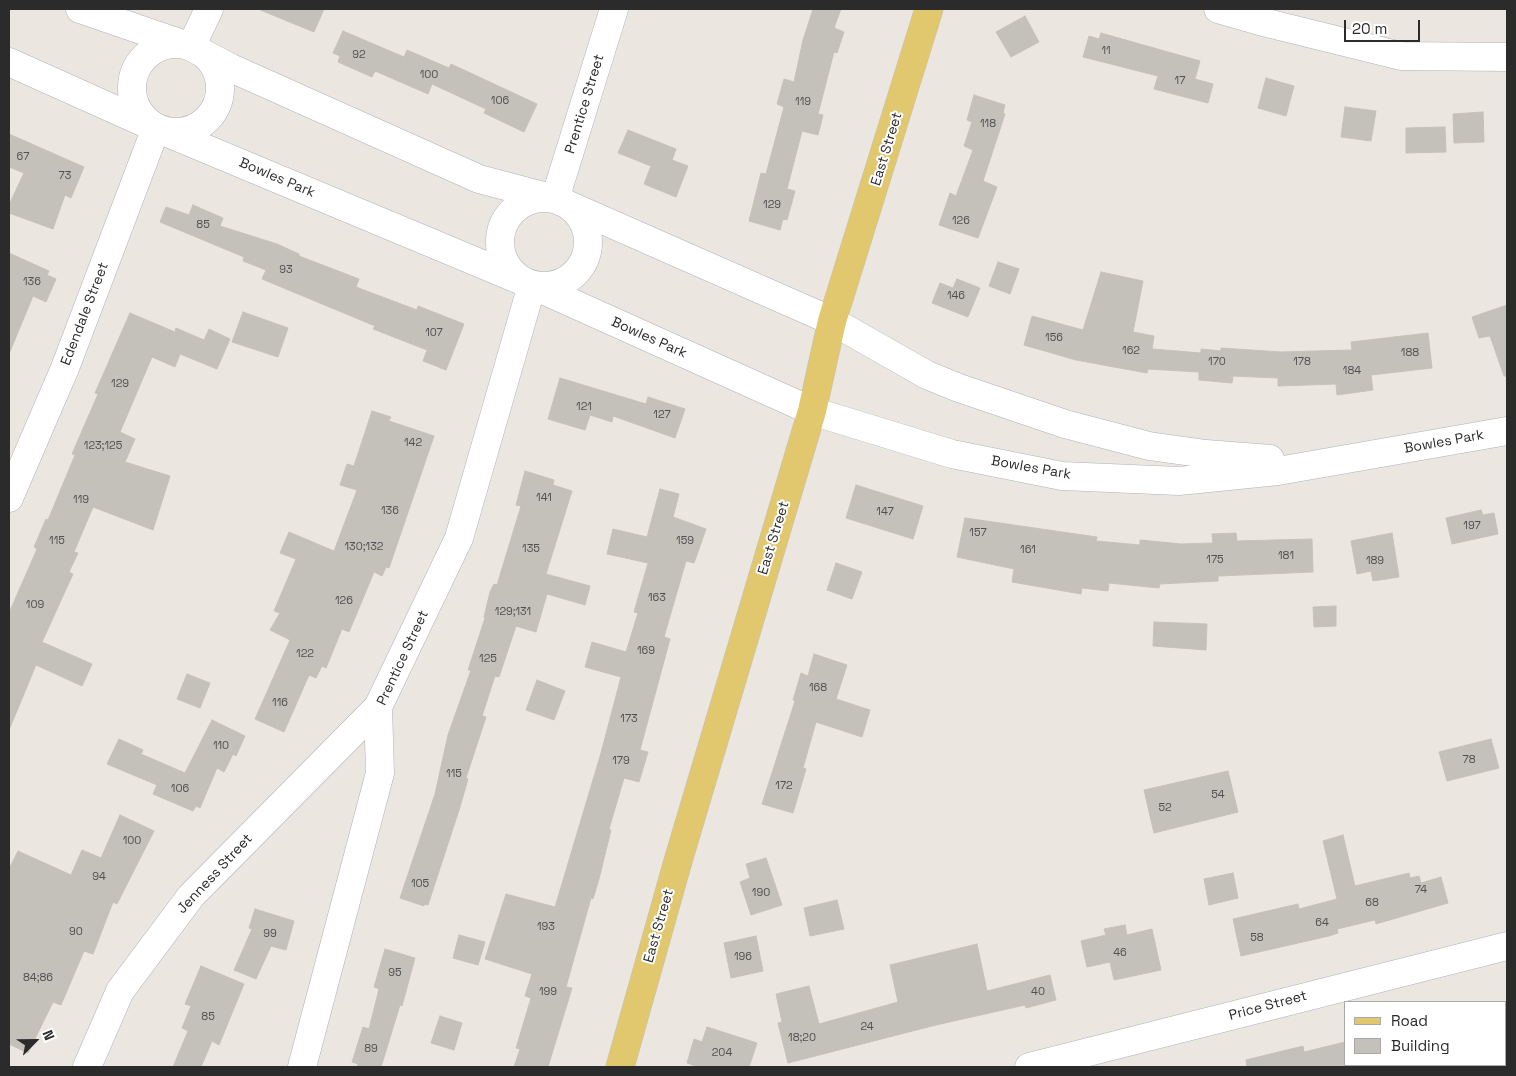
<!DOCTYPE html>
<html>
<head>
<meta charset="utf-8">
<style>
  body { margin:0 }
  #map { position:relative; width:1516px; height:1076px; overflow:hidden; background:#ebe6df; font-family:"Space Grotesk",sans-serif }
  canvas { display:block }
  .frame { position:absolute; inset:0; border:10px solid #2b2b2b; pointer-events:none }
  .legend { position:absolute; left:1344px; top:1001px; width:162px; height:65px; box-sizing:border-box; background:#fff; border:1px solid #aaa; margin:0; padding:6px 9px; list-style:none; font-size:15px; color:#2b2b2b }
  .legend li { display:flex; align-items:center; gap:10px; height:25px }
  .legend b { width:25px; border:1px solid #aaa }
  .north { position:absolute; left:10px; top:1016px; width:50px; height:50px; -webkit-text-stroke:4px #fff; paint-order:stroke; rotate:67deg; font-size:14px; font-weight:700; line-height:20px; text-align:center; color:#2b2b2b }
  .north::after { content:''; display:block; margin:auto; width:18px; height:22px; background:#2b2b2b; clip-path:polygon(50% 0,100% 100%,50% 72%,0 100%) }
  .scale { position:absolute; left:1344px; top:20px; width:76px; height:22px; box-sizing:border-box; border:2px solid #2b2b2b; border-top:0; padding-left:6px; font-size:15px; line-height:18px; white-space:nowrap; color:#2b2b2b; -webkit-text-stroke:4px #fff; paint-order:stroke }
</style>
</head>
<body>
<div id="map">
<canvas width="1516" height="1076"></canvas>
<div class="frame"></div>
<ul class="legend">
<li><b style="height:6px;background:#e1c76e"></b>Road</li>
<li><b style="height:14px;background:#c4c0ba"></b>Building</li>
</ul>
<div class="north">N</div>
<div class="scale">20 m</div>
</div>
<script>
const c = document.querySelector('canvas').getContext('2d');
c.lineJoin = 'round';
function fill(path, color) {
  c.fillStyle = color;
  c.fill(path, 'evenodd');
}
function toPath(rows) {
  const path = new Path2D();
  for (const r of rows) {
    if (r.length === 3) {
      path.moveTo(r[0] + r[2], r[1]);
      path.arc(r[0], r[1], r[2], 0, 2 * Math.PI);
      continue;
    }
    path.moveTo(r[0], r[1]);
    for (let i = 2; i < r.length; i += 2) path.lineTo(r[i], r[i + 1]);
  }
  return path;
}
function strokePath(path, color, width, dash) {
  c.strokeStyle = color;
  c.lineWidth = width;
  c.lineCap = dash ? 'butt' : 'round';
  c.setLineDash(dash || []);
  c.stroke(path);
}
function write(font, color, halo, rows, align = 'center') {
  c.font = font + ' "Space Grotesk",sans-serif';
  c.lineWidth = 4;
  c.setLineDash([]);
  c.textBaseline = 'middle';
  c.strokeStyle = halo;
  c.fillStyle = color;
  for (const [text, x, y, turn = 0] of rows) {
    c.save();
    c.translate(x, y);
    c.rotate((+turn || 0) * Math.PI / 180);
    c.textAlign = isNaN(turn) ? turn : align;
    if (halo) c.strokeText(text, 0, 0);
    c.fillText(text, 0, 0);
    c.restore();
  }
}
const building = toPath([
  [258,9,324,9,314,32,258,9],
  [813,9,841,9,834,28,844,32,837,53,834,52,818,114,823,115,818,135,802,131,787,189,795,191,787,220,783,219,780,230,749,221,761,173,766,174,784,107,777,104,784,79,794,82,803,40,813,9],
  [1025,16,1039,42,1011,57,996,32,1025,16],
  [343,31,404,57,407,50,449,68,451,64,537,104,524,132,484,113,486,109,432,84,428,94,375,71,372,77,338,62,340,56,333,53,343,31],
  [1101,33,1200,61,1195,79,1213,84,1208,103,1154,89,1158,76,1083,57,1089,36,1099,39,1101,33],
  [1266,78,1294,86,1286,116,1258,108,1266,78],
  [974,95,1005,105,1003,113,1005,114,983,181,997,187,978,238,939,225,950,193,956,196,973,150,964,146,972,122,967,120,974,95],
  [1345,107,1376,111,1371,141,1341,137,1345,107],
  [1483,112,1484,142,1454,143,1453,114,1483,112],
  [1445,127,1446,152,1406,153,1406,128,1445,127],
  [628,130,676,149,672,160,688,166,676,197,644,184,651,166,618,153,628,130],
  [9,134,84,167,71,198,65,195,53,229,9,213,9,205,24,173,9,167,9,134],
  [193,205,223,218,220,226,277,244,299,254,299,256,359,279,356,287,417,310,418,306,464,324,446,370,423,361,427,350,373,329,375,326,262,279,266,270,243,261,244,257,160,222,166,207,189,215,193,205],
  [9,253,49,271,47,275,56,279,46,302,33,296,9,354,9,253],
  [998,262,1019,269,1010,294,989,286,998,262],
  [1101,272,1143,281,1133,332,1154,336,1152,349,1201,353,1201,349,1221,351,1221,348,1281,352,1352,350,1351,342,1428,333,1432,368,1371,375,1373,390,1337,395,1336,384,1278,386,1278,378,1233,376,1232,383,1199,380,1199,372,1148,369,1147,373,1076,360,1024,345,1032,316,1083,330,1101,272],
  [957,279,980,288,968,317,932,303,940,283,953,288,957,279],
  [1507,305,1507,376,1504,376,1490,336,1479,338,1472,317,1507,305],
  [243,312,288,328,278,357,232,342,243,312],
  [130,313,175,332,176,328,204,340,209,329,230,339,217,369,180,354,175,367,152,357,120,432,135,439,125,462,170,476,153,530,93,507,74,552,78,553,69,572,73,574,42,642,92,664,82,686,36,665,9,730,9,613,37,549,34,547,46,519,48,520,75,455,72,454,98,394,95,393,130,313],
  [560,378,646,404,648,397,685,409,675,438,613,416,612,422,590,415,585,430,548,419,560,378],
  [372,411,391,417,389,421,434,436,389,568,386,567,382,576,374,572,349,632,342,629,326,668,322,666,316,678,309,675,284,732,255,719,290,640,270,630,280,613,274,611,296,559,280,553,289,532,334,551,357,490,340,485,347,464,354,466,372,411],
  [525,471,554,480,553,485,572,491,546,574,590,586,585,605,547,594,536,632,516,626,499,677,495,676,482,716,486,717,466,778,468,779,460,807,428,905,424,904,424,906,400,898,435,794,448,735,471,670,468,670,485,618,484,617,490,592,494,584,497,585,521,506,516,505,525,471],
  [856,485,923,506,913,539,846,518,856,485],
  [660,489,679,494,673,517,706,529,694,563,686,561,664,637,670,639,640,750,648,752,639,782,624,778,609,829,611,830,599,879,593,899,591,898,566,987,572,988,548,1067,514,1067,520,1049,516,1048,531,998,525,996,532,974,485,959,506,894,555,907,601,753,621,677,585,667,592,642,626,652,638,613,634,612,648,563,607,554,613,529,647,537,660,489],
  [1481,510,1483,515,1494,513,1498,534,1452,544,1446,518,1481,510],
  [965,518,1097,537,1096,541,1140,545,1140,540,1181,544,1213,543,1212,534,1236,533,1237,541,1312,539,1313,572,1218,576,1218,581,1160,584,1159,588,1109,583,1108,591,1082,588,1081,594,1012,582,1014,569,957,557,965,518],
  [1392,533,1399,577,1373,581,1371,571,1357,574,1351,541,1392,533],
  [836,563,862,572,852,599,827,590,836,563],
  [1336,606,1336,626,1314,627,1313,607,1336,606],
  [1154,622,1207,624,1206,650,1153,646,1154,622],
  [814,654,847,665,836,699,870,710,862,737,816,722,803,768,806,769,793,813,762,804,795,701,793,700,801,673,808,676,814,654],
  [187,674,210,683,200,708,177,699,187,674],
  [537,680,565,691,554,720,526,710,537,680],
  [212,720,245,736,236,756,233,754,224,772,217,768,200,808,196,806,193,811,153,794,157,785,107,764,119,739,143,750,141,754,185,773,212,720],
  [1491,739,1499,768,1447,781,1439,752,1491,739],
  [1228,771,1238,812,1154,833,1144,790,1228,771],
  [120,815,154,831,117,904,113,902,93,954,84,951,61,1005,53,1002,28,1053,9,1044,9,869,18,851,71,875,82,850,101,858,120,815],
  [1343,835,1355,886,1409,873,1410,878,1419,876,1421,883,1441,877,1448,903,1376,924,1375,920,1337,929,1338,933,1329,936,1241,956,1233,919,1298,904,1299,909,1337,899,1323,841,1343,835],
  [766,858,782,905,751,915,740,882,750,878,746,864,766,858],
  [1233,873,1238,898,1209,905,1204,879,1233,873],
  [837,900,844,929,810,936,804,908,837,900],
  [255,909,294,921,286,950,271,946,256,979,234,970,252,929,249,928,255,909],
  [1125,925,1127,935,1152,929,1161,970,1114,980,1110,962,1087,967,1081,941,1106,935,1104,929,1125,925],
  [459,935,485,942,478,965,453,958,459,935],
  [756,936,763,971,731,978,724,943,756,936],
  [977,944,987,991,1050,975,1056,1000,1026,1008,1025,1005,936,1025,788,1063,778,1023,782,1022,776,994,809,986,819,1024,898,1002,890,965,977,944],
  [385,949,415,958,402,1006,400,1005,381,1067,357,1067,358,1064,352,1062,363,1027,369,1029,379,989,374,987,385,949],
  [201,966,244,984,219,1045,212,1041,201,1067,173,1067,188,1031,182,1028,191,1006,185,1004,201,966],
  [440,1016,462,1023,454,1050,431,1043,440,1016],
  [707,1027,757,1043,749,1067,699,1067,687,1063,694,1039,702,1042,707,1027],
  [1345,1042,1345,1067,1247,1067,1246,1060,1303,1046,1304,1052,1345,1042]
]);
const street = toPath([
  [80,9,191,47,231,68,479,179,555,199,832,321,927,375,959,388,1065,424,1149,446,1206,454,1270,459],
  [1218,9,1267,23,1401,56,1507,57],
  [176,88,44],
  [191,47,209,9],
  [9,62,156,128,532,285,812,411,952,454,1062,476,1179,481,1278,471,1507,431],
  [544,242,44],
  [555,199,614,9],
  [9,498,65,368,156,128],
  [87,1067,120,991,191,896,378,707],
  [302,1067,380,773,378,707,459,538,532,285],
  [1029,1067,1507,946]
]);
const primary = toPath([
  [620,1067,678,861,812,411,832,321,929,9]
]);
const numberNames = [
  ["11",1106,51],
  ["92",359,55],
  ["100",429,75],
  ["17",1180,81],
  ["106",500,101],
  ["119",803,102],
  ["118",988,124],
  ["67",23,157],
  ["73",65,176],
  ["129",772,205],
  ["126",961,221],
  ["85",203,225],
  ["93",286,270],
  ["136",32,282],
  ["146",956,296],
  ["107",434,333],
  ["156",1054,338],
  ["162",1131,351],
  ["188",1410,353],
  ["170",1217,362],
  ["178",1302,362],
  ["184",1352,371],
  ["129",120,384],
  ["121",584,407],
  ["127",662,415],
  ["142",413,443],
  ["123;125",103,446],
  ["141",544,498],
  ["119",81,500],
  ["136",390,511],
  ["147",885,512],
  ["197",1472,526],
  ["157",978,533],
  ["115",57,541],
  ["159",685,541],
  ["130;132",364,547],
  ["135",531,549],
  ["161",1028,550],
  ["181",1286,556],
  ["175",1215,560],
  ["189",1375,561],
  ["163",657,598],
  ["126",344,601],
  ["109",35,605],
  ["129;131",513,612],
  ["169",646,651],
  ["122",305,654],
  ["125",488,659],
  ["168",818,688],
  ["116",280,703],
  ["173",629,719],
  ["110",221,746],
  ["78",1469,760],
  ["179",621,761],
  ["115",454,774],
  ["172",784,786],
  ["106",180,789],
  ["54",1218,795],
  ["52",1165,808],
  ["100",132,841],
  ["94",99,877],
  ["105",420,884],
  ["74",1421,890],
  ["190",761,893],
  ["68",1372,903],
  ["64",1322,923],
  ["193",546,927],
  ["90",76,932],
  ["99",270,934],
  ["58",1257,938],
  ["46",1120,953],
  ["196",743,957],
  ["95",395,973],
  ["84;86",38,978],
  ["199",548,992],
  ["40",1038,992],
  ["85",208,1017],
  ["24",867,1027],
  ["18;20",802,1038],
  ["89",371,1049],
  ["204",722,1053]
];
const streetNames = [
  ["Prentice Street",585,104,-73],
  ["East Street",887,149,-73],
  ["Bowles Park",277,178,23],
  ["Edendale Street",85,314,-69],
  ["Bowles Park",649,338,24],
  ["Bowles Park",1444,442,-10],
  ["Bowles Park",1031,468,10],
  ["East Street",774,538,-73],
  ["Prentice Street",403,658,-65],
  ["Jenness Street",215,874,-47],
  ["East Street",659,926,-74],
  ["Price Street",1268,1006,-15]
];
fill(building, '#c4c0ba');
strokePath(building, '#c6c2b9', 1);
strokePath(street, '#afb1ba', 29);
strokePath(primary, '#c4c4c4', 29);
strokePath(street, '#fff', 28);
strokePath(primary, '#e1c76e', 28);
write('11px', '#51504f', null, numberNames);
write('14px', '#2b2b2b', '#fff', streetNames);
</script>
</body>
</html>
